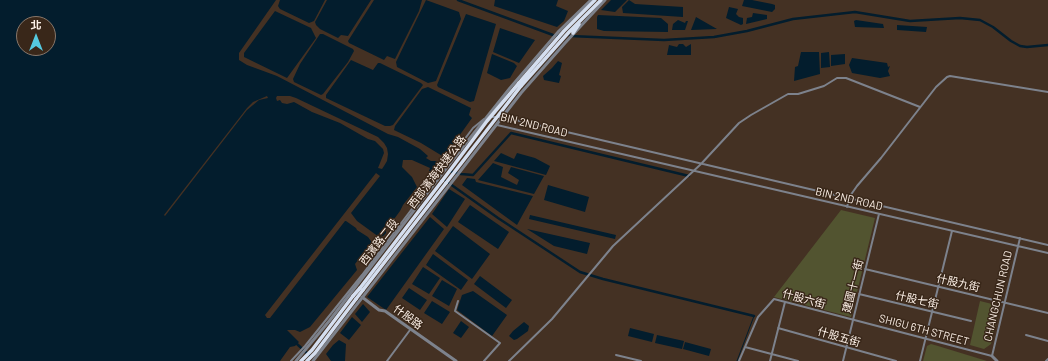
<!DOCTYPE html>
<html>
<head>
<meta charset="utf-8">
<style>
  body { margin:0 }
  #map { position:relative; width:1048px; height:361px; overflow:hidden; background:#443123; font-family:Barlow,"Noto Sans TC",sans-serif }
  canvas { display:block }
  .north { position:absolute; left:16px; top:16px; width:40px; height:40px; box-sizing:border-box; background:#392719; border:1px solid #87776b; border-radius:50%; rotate:0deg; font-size:11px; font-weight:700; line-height:16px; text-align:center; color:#fcf0e7 }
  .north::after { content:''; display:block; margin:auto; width:14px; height:18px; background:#55cae0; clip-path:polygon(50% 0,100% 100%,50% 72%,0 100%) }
</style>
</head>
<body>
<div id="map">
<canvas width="1048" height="361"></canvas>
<div class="north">北</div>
</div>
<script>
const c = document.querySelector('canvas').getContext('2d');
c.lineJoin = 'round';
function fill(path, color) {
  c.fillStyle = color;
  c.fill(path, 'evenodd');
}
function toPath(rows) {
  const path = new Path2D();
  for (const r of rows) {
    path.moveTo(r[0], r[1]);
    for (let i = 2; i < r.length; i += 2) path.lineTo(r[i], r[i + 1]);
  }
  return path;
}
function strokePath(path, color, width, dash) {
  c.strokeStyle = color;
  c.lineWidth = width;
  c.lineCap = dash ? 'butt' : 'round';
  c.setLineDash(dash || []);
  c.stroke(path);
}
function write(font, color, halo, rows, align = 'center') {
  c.font = font + ' Barlow,"Noto Sans TC",sans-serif';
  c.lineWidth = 3;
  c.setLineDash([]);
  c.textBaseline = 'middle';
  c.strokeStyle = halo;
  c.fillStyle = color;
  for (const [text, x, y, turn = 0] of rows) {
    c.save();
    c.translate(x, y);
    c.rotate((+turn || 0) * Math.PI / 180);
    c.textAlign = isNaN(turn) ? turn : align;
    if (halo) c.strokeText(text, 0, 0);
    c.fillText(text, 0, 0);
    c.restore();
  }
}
const green = toPath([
  [841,210,875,218,851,317,774,297],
  [980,301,1000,306,991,344,984,349,970,345],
  [931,344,938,346,987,361,923,361,927,346]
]);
const water = toPath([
  [0,0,276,0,239,53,239,60,247,65,277,76,388,134,398,137,420,149,428,156,426,158,431,161,435,161,441,163,433,173,429,171,430,168,412,160,403,160,402,167,412,177,417,187,403,205,400,211,386,230,386,233,383,236,379,237,357,221,351,213,380,176,376,173,265,315,267,318,270,318,345,221,346,221,356,228,357,230,368,237,373,244,364,252,355,264,357,270,310,327,300,332,295,330,287,330,299,342,295,346,290,347,280,361,0,361],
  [24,24,48,24,48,48,24,48],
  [280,0,325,0,314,21,309,23,280,9,278,6],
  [327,0,371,0,348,36,341,35,338,38,320,29,316,25,315,22],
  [374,0,422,0,419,11,395,59,387,56,384,60,349,43,348,41],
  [426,0,459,12,461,19,436,81,428,83,397,67,396,62],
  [495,0,558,0,556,6,568,11,564,21,557,27,494,6],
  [611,0,627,0,615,12,601,10],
  [629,0,635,4,683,7,683,17,623,13,622,7],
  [744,0,752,0,772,4,775,5,775,9,772,12,742,6],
  [729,7,738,9,736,14,739,17,743,18,743,24,741,25,726,18],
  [275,11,311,28,316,38,287,78,244,57,244,53],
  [753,13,767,15,767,19,746,24,747,18,752,17],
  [466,14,496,24,474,101,470,102,438,87,437,85],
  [598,15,661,18,668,24,668,32,604,31,597,29,597,17],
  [696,17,717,29,691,30],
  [678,20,685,23,686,21,688,21,685,30,672,30,673,24],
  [856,20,883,24,884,28,855,27,854,21],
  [897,25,927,27,926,32,897,30],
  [500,28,535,40,519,63,493,52],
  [320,34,323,34,353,49,354,51,348,62,323,94,321,95,294,82,293,79,300,64],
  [679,44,683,44,686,47,691,44,691,55,667,55,669,45,677,47],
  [801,52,819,52,820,74,794,81,795,67,798,66],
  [829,52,830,67,821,68,821,53],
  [492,54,514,63,517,66,510,78,501,80,487,73],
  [845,54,845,64,831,66,831,55],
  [852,58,887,63,888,67,890,66,888,71,890,76,880,78,852,73,849,65],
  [351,60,373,70,378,63,380,63,421,83,423,85,393,125,390,126,385,126,326,98,326,95],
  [558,61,562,63,559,75,561,76,559,83,544,80,543,76,552,68],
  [428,87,471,108,469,115,472,118,444,157,421,143,394,130,395,126,422,89],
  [501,153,514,159,517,153,535,158,550,166,546,175,494,161],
  [493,163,503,167,501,177,517,185,519,180,508,173,511,167,544,176,534,194,478,180],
  [467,178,475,179,476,182,533,196,517,225,462,185],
  [548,185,589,197,585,212,544,200],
  [449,189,465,199,447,227,432,214],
  [470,205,509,232,498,249,458,222],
  [530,215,616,235,615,239,529,219],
  [430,217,444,229,386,310,367,297],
  [453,226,490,254,472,279,435,251],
  [527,229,590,243,587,254,554,246],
  [433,254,468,280,461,290,426,265],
  [423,267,440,278,429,294,412,284],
  [480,276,512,300,506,308,474,284],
  [442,280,457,289,449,306,432,296],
  [409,288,427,300,420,310,402,298],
  [473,291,507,315,492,336,457,310,462,295],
  [432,301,450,312,442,324,424,313],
  [363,304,370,312,362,322,355,314],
  [352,317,361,325,349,340,340,333],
  [461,321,469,327,461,338,453,333],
  [524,322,529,326,528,331,517,339,514,340,509,336,513,331],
  [630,328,654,334,652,342,628,336],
  [657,335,684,341,682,349,655,343],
  [339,340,346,344,345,361,331,361,326,354,333,345],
  [685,342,711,349,709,356,683,349]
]);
const pier = toPath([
  [267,96,268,98,259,100,247,110,165,216,164,215,247,108,253,102],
  [277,96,290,96,296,98,378,137,384,143,387,148,388,154,387,161,384,166,382,169,378,168,384,153,383,149,375,141,368,139,340,123,312,112,294,102,287,104,282,103,280,100,277,101,276,98]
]);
const stream = toPath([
  [737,361,754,316]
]);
const canal = toPath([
  [458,0,553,35,561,36],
  [570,36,664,40,714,37,747,31,793,19,855,12,910,21,960,18,980,20,993,27,1011,41,1020,46,1027,47,1048,45],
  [438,167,444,169],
  [449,171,461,174,473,175,511,133,689,176],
  [434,172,439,176],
  [446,181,498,218,580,272,603,279,754,316],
  [297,344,309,355]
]);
const minor = toPath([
  [491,117,503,117,1048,245],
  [497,125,1048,253],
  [847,207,850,196,857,186,881,158,936,87,947,77,950,76,1048,92],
  [865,269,1048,313],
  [859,294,971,321],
  [458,301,455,311,500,343,484,361],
  [778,328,896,361],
  [1026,335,1048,341],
  [745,347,798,361],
  [616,355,641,361],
  [291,361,305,346,362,275,473,128,484,119],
  [387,361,410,330],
  [509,361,552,319,613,246,701,164,739,123,751,115,788,94,798,94,824,86,837,78,846,78,920,107],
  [739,361,758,317,774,299,992,356,1020,238],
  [770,361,785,302],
  [843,361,879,214],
  [920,361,952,231],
  [1046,361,1048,359]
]);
const tertiary = toPath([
  [362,297,379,310,385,311,456,361],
  [992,356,997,361],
  [296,361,330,320,451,162,510,88,559,31,591,0],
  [313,361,521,93,565,43,605,0]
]);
const trunk = toPath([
  [573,33,579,24],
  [519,83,564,31,595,0],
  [521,86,569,32,601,0],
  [360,288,442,181],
  [363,290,446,183],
  [301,361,312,350,353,296],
  [307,361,315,353,356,299]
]);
const trunkBridge = toPath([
  [442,181,487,121,519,83],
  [446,183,521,86],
  [353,296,360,288],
  [356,299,363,290]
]);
const streetNames = [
  ["BIN 2ND ROAD",534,125,14],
  ["西部濱海快速公路",437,172,-53],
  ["BIN 2ND ROAD",849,199,13],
  ["西濱路二段",379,242,-52],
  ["什股九街",958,283,13],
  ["建國十一街",853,286,-76],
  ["CHANGCHUN ROAD",998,296,-77],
  ["什股六街",804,299,15],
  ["什股七街",917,300,13],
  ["什股路",408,317,36],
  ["SHIGU 6TH STREET",924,330,15],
  ["什股五街",839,337,16]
];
fill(green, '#525430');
fill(water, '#031d2d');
fill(pier, '#443123');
strokePath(stream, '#031d2d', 1);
strokePath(canal, '#031d2d', 2.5);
strokePath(minor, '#7d828c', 2);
strokePath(tertiary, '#7d828c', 3);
strokePath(trunk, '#d4deef', 3.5);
strokePath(trunkBridge, '#d4deef', 3.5);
write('11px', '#fcf0e7', '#392719', streetNames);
</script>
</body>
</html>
